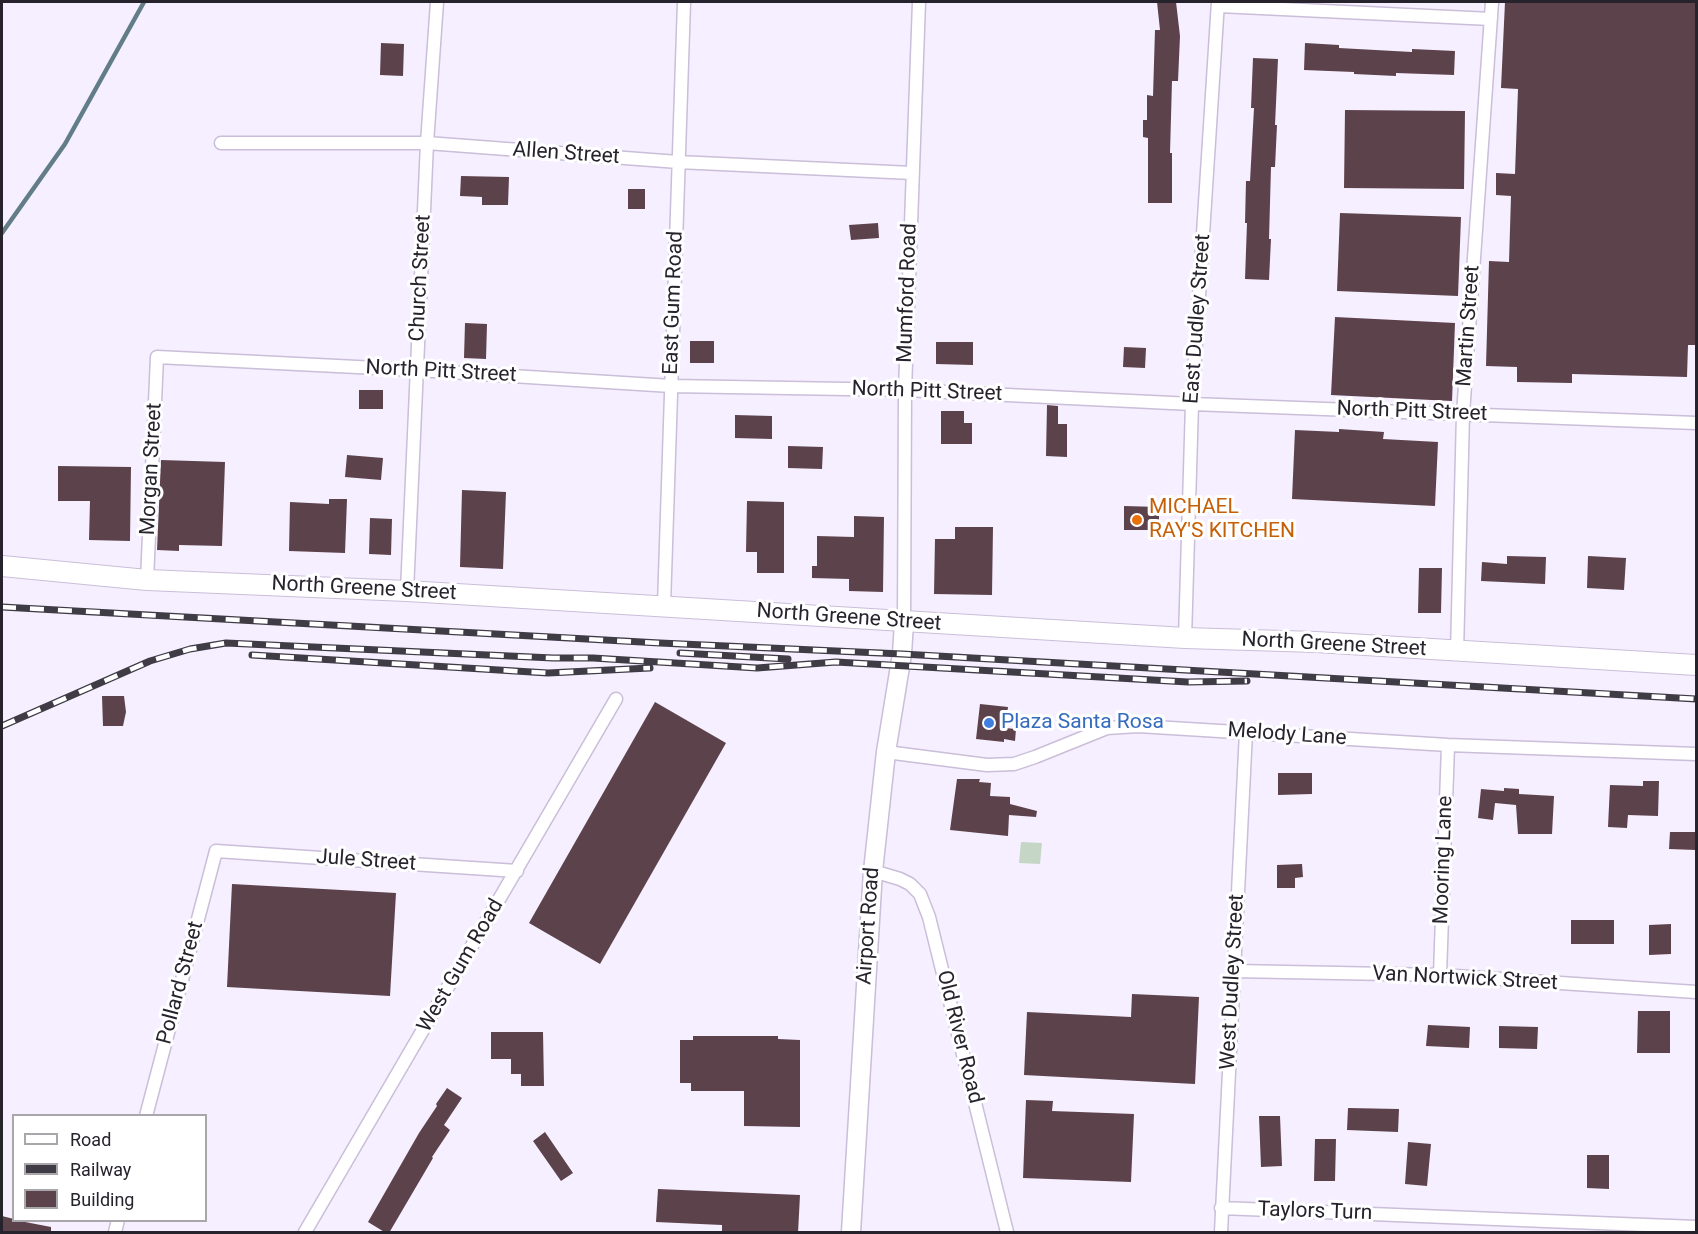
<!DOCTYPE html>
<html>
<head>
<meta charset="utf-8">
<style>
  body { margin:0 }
  #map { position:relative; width:1698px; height:1234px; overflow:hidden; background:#f6efff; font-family:Roboto,sans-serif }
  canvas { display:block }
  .frame { position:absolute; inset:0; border:3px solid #27232d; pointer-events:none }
  .legend { position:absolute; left:12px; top:1114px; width:195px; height:108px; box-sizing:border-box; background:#fff; border:2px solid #a9a7ab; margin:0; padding:8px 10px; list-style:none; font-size:18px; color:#27232d }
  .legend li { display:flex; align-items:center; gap:12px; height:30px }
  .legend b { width:30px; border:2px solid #a9a7ab }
</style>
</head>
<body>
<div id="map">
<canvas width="1698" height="1234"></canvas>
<div class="frame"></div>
<ul class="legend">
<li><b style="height:8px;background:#fff"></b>Road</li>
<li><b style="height:8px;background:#403c46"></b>Railway</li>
<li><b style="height:16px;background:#5c424b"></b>Building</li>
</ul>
</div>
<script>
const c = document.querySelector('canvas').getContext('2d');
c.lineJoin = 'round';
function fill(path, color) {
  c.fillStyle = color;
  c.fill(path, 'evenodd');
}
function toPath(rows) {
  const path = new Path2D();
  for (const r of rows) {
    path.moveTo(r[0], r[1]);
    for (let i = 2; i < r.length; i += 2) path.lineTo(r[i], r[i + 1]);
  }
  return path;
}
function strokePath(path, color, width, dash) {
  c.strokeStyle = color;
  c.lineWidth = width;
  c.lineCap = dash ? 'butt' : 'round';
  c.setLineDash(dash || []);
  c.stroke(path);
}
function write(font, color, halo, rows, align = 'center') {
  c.font = font + ' Roboto,sans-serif';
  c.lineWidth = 6;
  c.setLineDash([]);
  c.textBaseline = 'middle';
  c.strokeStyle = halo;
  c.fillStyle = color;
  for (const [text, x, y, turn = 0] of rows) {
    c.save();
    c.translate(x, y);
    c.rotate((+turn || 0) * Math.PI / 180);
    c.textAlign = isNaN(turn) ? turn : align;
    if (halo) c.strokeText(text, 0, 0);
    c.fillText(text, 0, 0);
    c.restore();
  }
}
const green = toPath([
  [1021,842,1042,843,1040,864,1019,863]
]);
const stream = toPath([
  [2,233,65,144,144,2]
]);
const building = toPath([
  [1157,2,1176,2,1180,36,1178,81,1172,81,1170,153,1172,153,1172,203,1148,203,1148,138,1143,137,1143,120,1147,120,1147,95,1153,96,1155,30,1160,30],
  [1505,2,1696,2,1696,345,1688,345,1687,377,1572,374,1572,383,1517,382,1517,367,1486,366,1489,261,1509,262,1511,196,1496,195,1496,173,1515,174,1518,89,1501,88],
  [381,43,404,44,403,76,380,75],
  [1305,43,1339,45,1339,48,1412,52,1412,49,1455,51,1454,75,1396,73,1396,76,1354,74,1354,72,1304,70],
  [1253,58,1278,59,1275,125,1277,125,1275,167,1271,167,1269,239,1271,239,1269,280,1245,279,1247,223,1245,223,1246,181,1250,181,1254,108,1251,108],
  [1345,110,1465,111,1464,189,1344,188],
  [461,176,509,177,508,205,482,205,482,197,460,196],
  [628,189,645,189,645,209,628,209],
  [1340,213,1461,217,1458,296,1337,291],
  [878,223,879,238,851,240,849,225],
  [1335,317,1455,323,1452,401,1331,395],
  [465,323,487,324,486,359,464,358],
  [690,341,714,341,714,363,690,363],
  [936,342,973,342,973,365,936,364],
  [1124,347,1146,348,1145,368,1123,367],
  [359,390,383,390,383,409,359,409],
  [1047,405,1058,406,1058,424,1067,424,1067,457,1046,456],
  [941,411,964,411,964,423,972,423,972,444,941,444],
  [735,415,772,416,772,439,735,438],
  [1339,429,1384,432,1383,439,1438,442,1435,506,1292,499,1295,430,1339,432],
  [788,446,823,447,822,469,788,468],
  [347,455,383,458,381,480,345,477],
  [161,460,225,462,222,546,179,545,179,551,157,550],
  [58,466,131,467,130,541,89,540,90,501,58,501],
  [462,490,506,492,503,569,460,567],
  [329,499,347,499,345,553,289,551,290,502,329,504],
  [747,501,784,502,784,573,757,573,757,552,746,552],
  [1124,506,1159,507,1159,530,1124,530],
  [854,516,884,517,883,592,849,591,849,579,812,578,812,566,817,566,817,536,854,537],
  [370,518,392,519,391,555,369,554],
  [955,527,993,527,992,595,934,594,935,539,955,539],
  [1507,556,1546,557,1545,584,1481,581,1482,562,1507,564],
  [1588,556,1626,558,1624,590,1587,588],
  [1419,568,1442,568,1441,613,1418,613],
  [102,696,124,696,126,712,123,726,103,726],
  [655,702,726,743,600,964,529,923],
  [980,704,1008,707,1005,728,1016,729,1015,741,1004,739,1004,742,976,739],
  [1278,773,1312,773,1312,794,1278,795],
  [957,779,980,779,979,782,991,783,990,796,1010,797,1010,804,1037,811,1036,817,1009,815,1008,836,950,830],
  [1643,781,1659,781,1658,816,1628,815,1627,828,1608,827,1610,785,1643,786],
  [1504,788,1519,789,1519,794,1554,796,1552,834,1518,834,1516,805,1495,803,1493,820,1478,818,1481,789,1504,791],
  [1670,832,1696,832,1696,850,1669,849],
  [1302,864,1303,877,1295,878,1295,888,1277,888,1277,865],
  [232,884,396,893,390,996,227,987],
  [1571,920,1614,920,1614,944,1571,944],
  [1671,924,1671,954,1649,955,1649,925],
  [1132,994,1199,997,1195,1084,1024,1075,1027,1012,1131,1017],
  [1638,1011,1670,1011,1670,1053,1637,1053],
  [1428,1025,1470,1027,1469,1048,1426,1046],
  [1499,1026,1538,1027,1537,1049,1499,1048],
  [491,1032,543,1032,544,1086,521,1086,521,1074,511,1074,511,1059,491,1059],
  [693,1036,778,1036,778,1039,800,1040,800,1127,744,1126,744,1091,691,1091,691,1083,680,1083,680,1040,693,1040],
  [447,1088,462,1098,444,1125,450,1130,432,1157,433,1158,389,1233,386,1233,368,1222,419,1133,437,1106,436,1104],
  [1026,1100,1053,1101,1052,1111,1134,1114,1131,1182,1023,1178],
  [1348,1108,1399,1109,1398,1132,1347,1130],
  [1259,1116,1280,1116,1282,1166,1261,1167],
  [545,1132,573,1173,561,1181,533,1141],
  [1315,1139,1336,1139,1335,1181,1314,1181],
  [1408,1142,1431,1144,1427,1186,1405,1184],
  [1587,1155,1609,1155,1609,1189,1587,1188],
  [658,1189,800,1195,798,1233,722,1233,722,1225,656,1222],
  [2,1216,14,1219,14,1221,20,1221,51,1227,51,1233,2,1233]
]);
const street = toPath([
  [1219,6,1491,19],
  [221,143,427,143,678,162,912,173],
  [147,580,157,357,417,370,671,386,905,390,1192,404,1696,423],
  [407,591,427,143,437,2],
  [664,605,684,2],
  [904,622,905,390,919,2],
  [1185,638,1192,404,1218,2],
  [1457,652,1463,414,1492,2],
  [886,752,987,765,1014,764,1035,757,1107,728,1138,726,1448,745,1696,754],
  [873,871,900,879,910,884,920,894,929,917,1007,1232],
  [1234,971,1440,975,1696,992],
  [1440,975,1448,745],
  [146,1116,216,851,517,871],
  [1221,1208,1696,1227],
  [115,1232,118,1220],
  [305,1232,616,699],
  [1221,1232,1246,732]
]);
const secondary = toPath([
  [851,1232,873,871,886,752,902,654,904,622]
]);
const primary = toPath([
  [2,566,147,580,407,591,1185,638,1316,642,1696,665]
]);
const rail = toPath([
  [2,607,660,643,902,654,1696,699],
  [680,653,788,659],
  [252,655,548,673,650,668],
  [2,726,150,661,190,649,226,643,553,658,593,658,757,668,836,662,1188,682,1247,681]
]);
const markers = [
  [1137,520,6,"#e8710a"],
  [989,723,6,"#3f7fe0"]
];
const streetNames = [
  ["Allen Street",566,154,4],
  ["Church Street",421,278,-87],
  ["Mumford Road",908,293,-88],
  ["East Gum Road",674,303,-88],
  ["East Dudley Street",1198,319,-86],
  ["Martin Street",1469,326,-86],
  ["North Pitt Street",441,372,3],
  ["North Pitt Street",927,392,2],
  ["North Pitt Street",1412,412,2],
  ["Morgan Street",152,469,-87],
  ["North Greene Street",364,589,3],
  ["North Greene Street",849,618,4],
  ["North Greene Street",1334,645,3],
  ["Melody Lane",1287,735,4],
  ["Mooring Lane",1444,860,-88],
  ["Jule Street",366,861,4],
  ["Airport Road",869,926,-86],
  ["West Gum Road",461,966,-60],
  ["Van Nortwick Street",1465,979,3],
  ["West Dudley Street",1233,982,-87],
  ["Pollard Street",181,983,-75],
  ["Old River Road",959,1037,76],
  ["Taylors Turn",1315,1212,2]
];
const foodNames = [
  ["MICHAEL",1149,508],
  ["RAY'S KITCHEN",1149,532]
];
const shopNames = [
  ["Plaza Santa Rosa",1001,723]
];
fill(green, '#c5d6c6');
strokePath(stream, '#627c88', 4.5);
fill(building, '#5c424b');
strokePath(street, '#cabed8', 15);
strokePath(secondary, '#cabed8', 21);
strokePath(primary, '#cabed8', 22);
strokePath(street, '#fff', 12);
strokePath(secondary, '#fff', 18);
strokePath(primary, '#fff', 20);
strokePath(rail, '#403c46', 7);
strokePath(rail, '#fff', 4.5, [14]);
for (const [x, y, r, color] of markers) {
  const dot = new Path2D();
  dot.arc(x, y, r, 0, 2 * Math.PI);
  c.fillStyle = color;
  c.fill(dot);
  strokePath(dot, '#fff', 2);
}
write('21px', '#27232d', '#fff', streetNames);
write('21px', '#c56008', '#fff', foodNames, 'left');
write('21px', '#366cbe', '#fff', shopNames, 'left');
</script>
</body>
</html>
